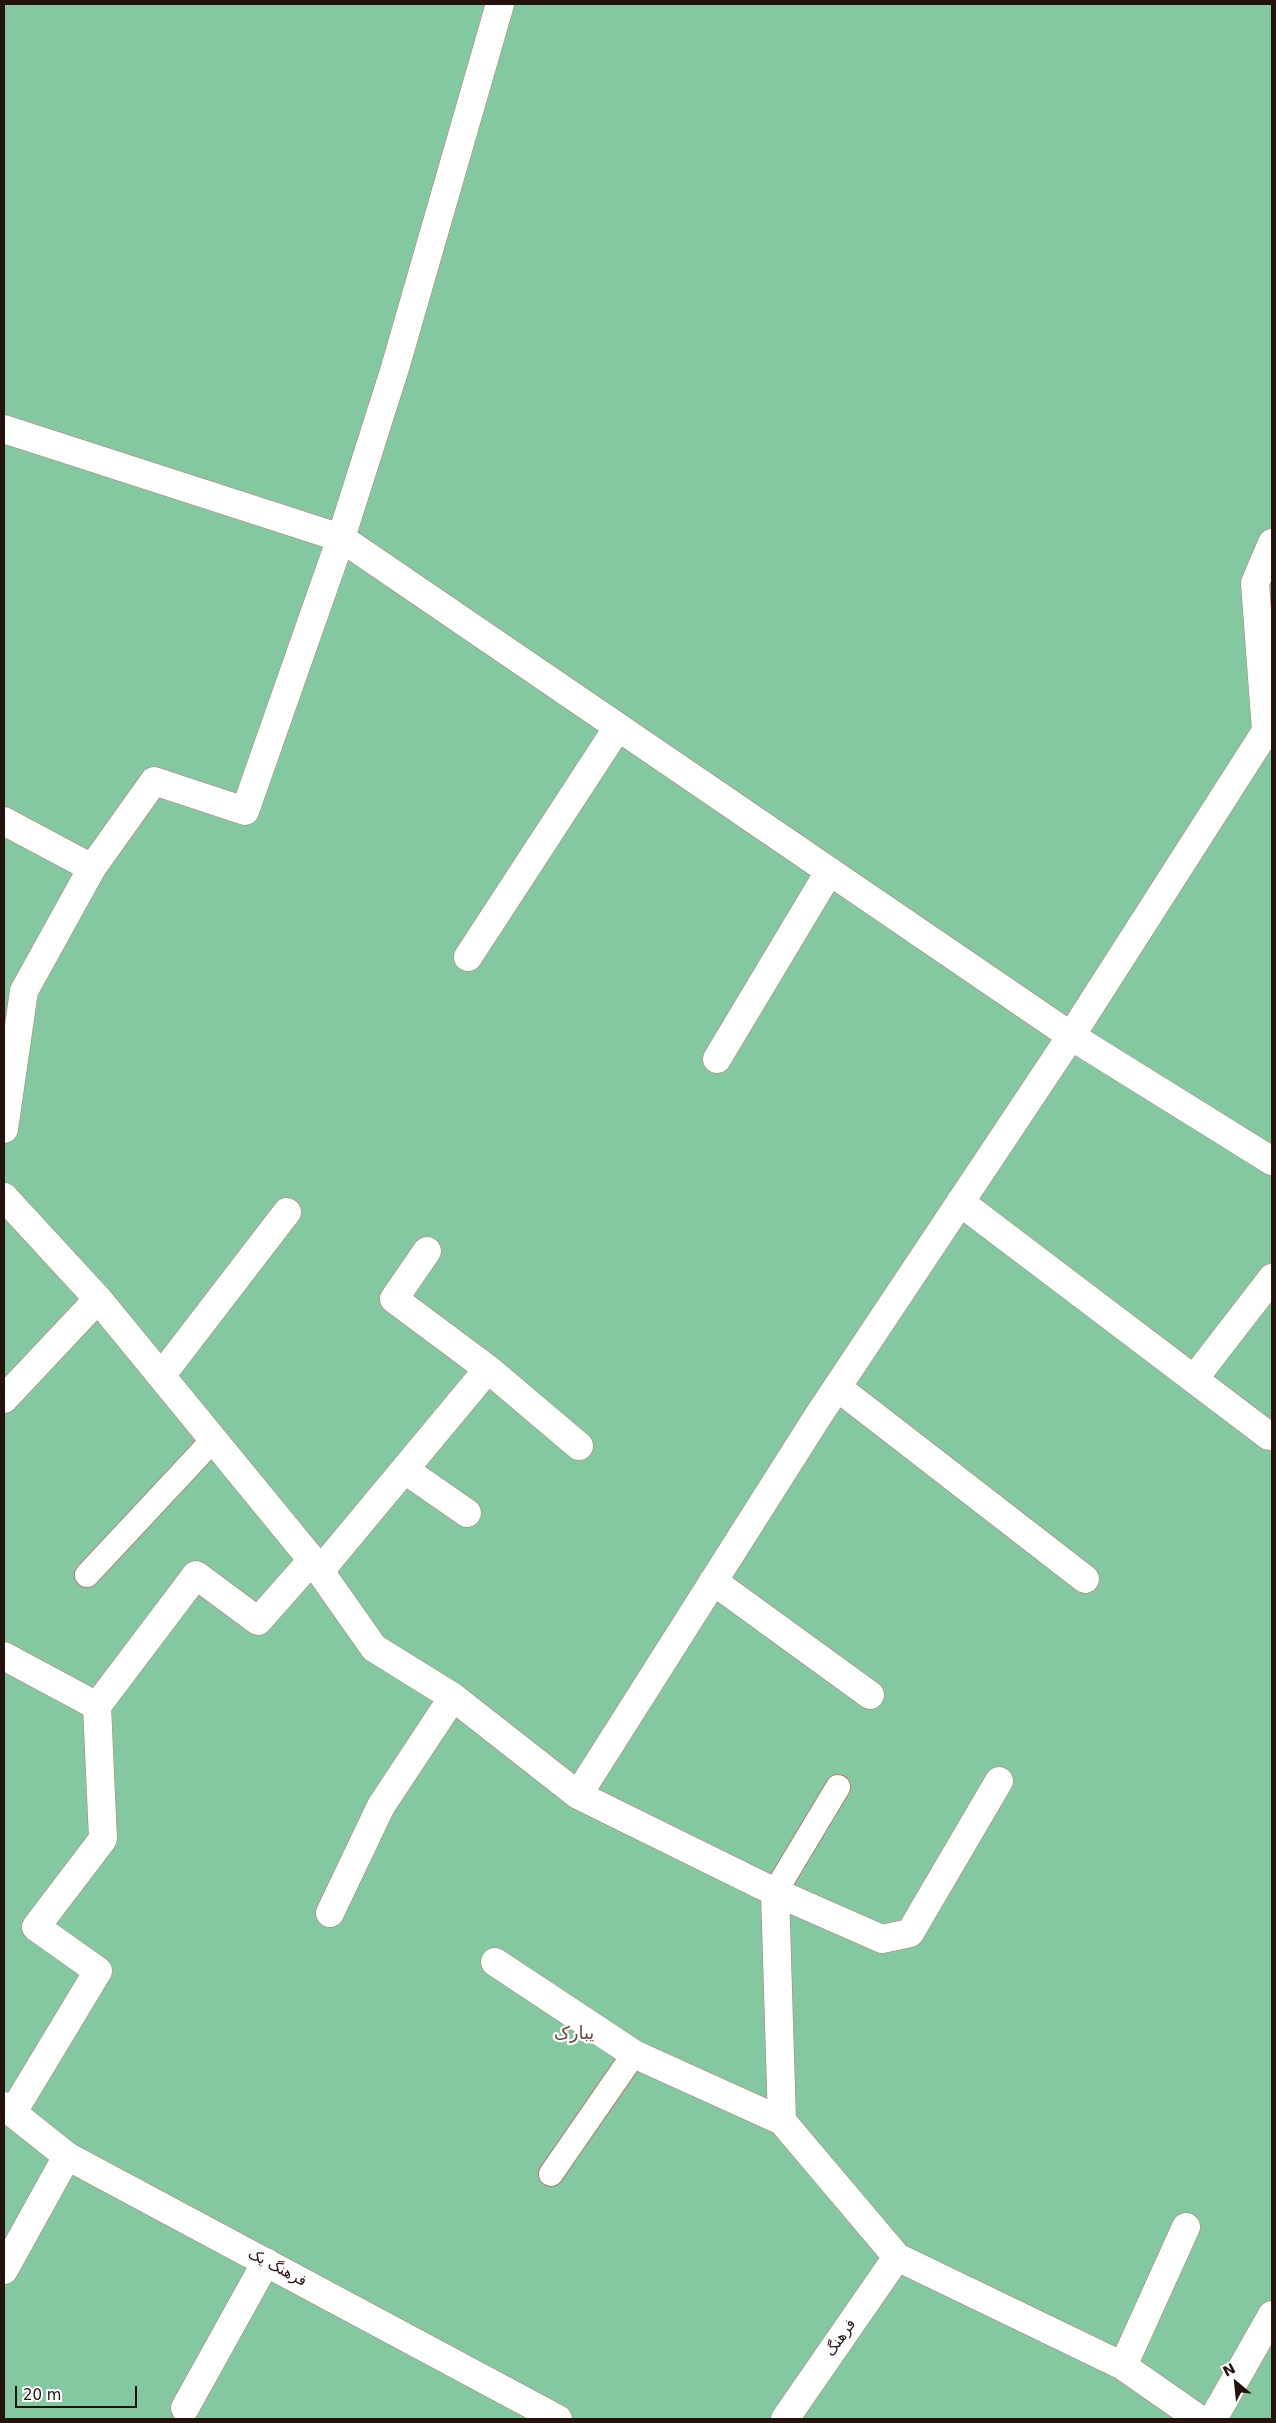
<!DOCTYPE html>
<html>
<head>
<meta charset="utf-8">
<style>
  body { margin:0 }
  #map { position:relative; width:1276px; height:2423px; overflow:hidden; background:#fcdbd1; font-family:"DejaVu Sans",sans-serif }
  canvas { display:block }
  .frame { position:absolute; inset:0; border:5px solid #25120d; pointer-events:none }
  .north { position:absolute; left:1211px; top:2358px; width:50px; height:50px; -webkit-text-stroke:4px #fff; paint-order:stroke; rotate:332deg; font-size:14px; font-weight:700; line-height:20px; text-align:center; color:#25120d }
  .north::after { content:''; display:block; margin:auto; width:18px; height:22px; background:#25120d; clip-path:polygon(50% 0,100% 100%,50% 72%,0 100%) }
  .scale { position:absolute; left:15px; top:2386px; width:122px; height:22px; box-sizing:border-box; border:2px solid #25120d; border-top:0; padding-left:6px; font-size:15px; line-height:18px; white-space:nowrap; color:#25120d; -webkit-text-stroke:4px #fff; paint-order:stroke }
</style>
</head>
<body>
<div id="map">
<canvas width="1276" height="2423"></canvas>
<div class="frame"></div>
<div class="north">N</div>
<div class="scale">20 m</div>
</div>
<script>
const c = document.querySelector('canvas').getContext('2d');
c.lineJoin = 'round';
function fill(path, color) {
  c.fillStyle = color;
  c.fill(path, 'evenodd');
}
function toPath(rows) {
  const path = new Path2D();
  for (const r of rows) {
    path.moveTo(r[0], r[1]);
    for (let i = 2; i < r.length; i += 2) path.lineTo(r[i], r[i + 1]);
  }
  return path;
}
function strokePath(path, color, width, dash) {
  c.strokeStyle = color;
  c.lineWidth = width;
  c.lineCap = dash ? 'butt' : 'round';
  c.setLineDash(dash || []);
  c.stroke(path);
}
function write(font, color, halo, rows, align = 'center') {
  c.font = font + ' "DejaVu Sans","Noto Naskh Arabic",sans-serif';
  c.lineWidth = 4.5;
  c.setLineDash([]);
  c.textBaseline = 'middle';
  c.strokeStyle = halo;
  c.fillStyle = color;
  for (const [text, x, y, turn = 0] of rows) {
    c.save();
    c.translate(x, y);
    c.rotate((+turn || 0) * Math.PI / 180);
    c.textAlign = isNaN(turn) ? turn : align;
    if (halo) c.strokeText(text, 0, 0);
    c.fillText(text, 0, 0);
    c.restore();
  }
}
const green = toPath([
  [4,4,1272,4,1272,2419,4,2419]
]);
const lane = toPath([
  [87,1575,214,1439],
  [775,1892,838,1787],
  [551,2174,634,2054]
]);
const street = toPath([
  [4,429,341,538,1071,1036,1272,1161],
  [4,821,92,868],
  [468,957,618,727],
  [717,1059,829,872],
  [4,1129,24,991,92,868,154,781,245,811,341,538,395,368,500,4],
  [4,1197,98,1299,312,1560,374,1648,453,1697,578,1795,775,1892,882,1939,910,1933,999,1781],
  [960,1202,1269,1436],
  [427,1251,394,1299,488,1369,579,1446],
  [161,1376,287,1212],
  [1194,1379,1272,1278],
  [837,1387,1085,1579],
  [4,1399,98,1299],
  [405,1470,467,1513],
  [320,1571,488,1369],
  [713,1581,870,1695],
  [4,1656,97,1706],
  [578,1795,818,1416,1071,1036,1266,731,1255,583,1272,543],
  [775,1892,782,2121,897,2257,1123,2366,1199,2419],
  [330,1913,381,1806,453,1697],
  [495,1962,634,2054,782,2121],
  [4,2106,67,2156,558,2419],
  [13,2112,98,1971,36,1927,103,1839,97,1706,196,1575,258,1621,312,1560],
  [4,2270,67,2156],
  [1123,2366,1186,2227],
  [185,2408,266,2262],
  [785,2419,897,2257],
  [1213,2419,1272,2315]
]);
const streetNames = [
  ["فرهنگ یک",277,2268,28],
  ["فرهنگ",841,2338,-55]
];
const quarterNames = [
  ["یبارک",574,2034]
];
fill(green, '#83c8a1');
strokePath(lane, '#b07e6f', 26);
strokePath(street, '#b07e6f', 29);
strokePath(lane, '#fff', 24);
strokePath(street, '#fff', 28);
write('15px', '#25120d', '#fff', streetNames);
write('18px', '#724638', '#fff', quarterNames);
</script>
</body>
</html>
